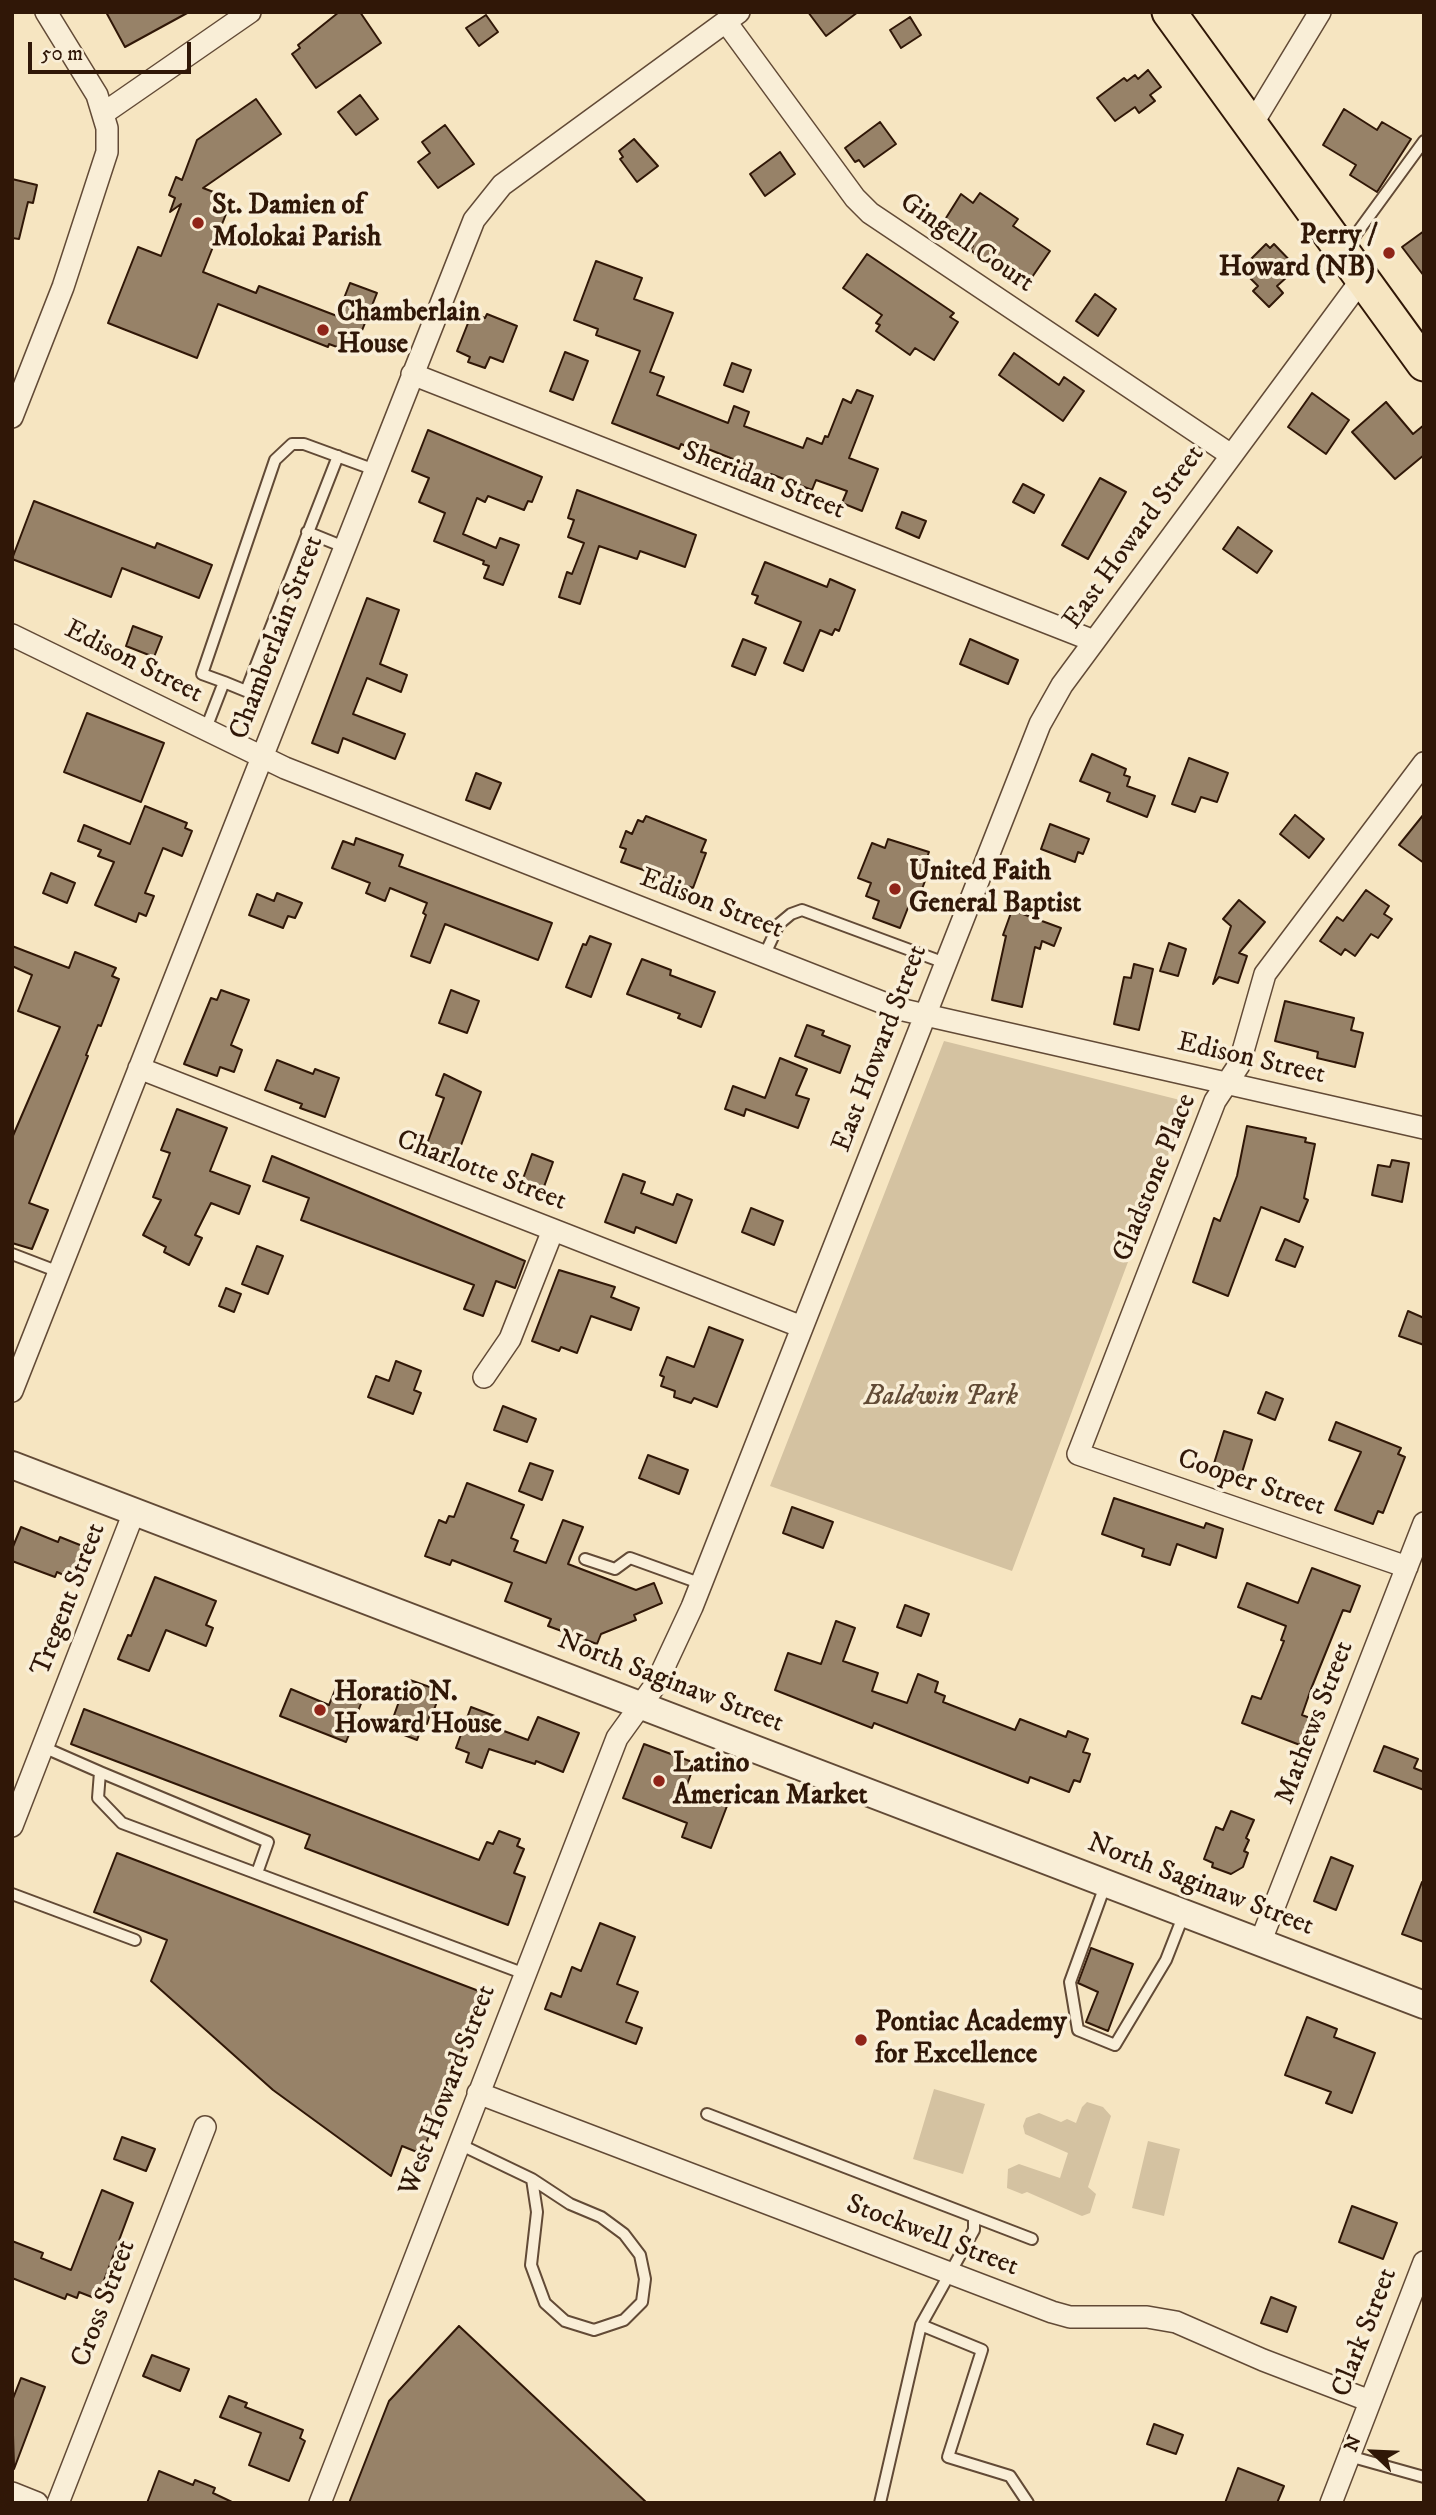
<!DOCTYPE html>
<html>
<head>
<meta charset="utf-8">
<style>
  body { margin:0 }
  #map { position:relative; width:1436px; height:2515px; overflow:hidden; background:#f6e5c1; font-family:"IM FELL DW Pica",serif }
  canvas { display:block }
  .frame { position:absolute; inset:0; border:14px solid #301707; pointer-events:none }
  .north { position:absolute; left:1338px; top:2417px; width:70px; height:70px; -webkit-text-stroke:5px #f9eed7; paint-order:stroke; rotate:293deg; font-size:19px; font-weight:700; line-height:28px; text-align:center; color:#301707 }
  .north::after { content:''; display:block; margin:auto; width:24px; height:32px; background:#301707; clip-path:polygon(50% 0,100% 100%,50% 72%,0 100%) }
  .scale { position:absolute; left:28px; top:42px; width:163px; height:32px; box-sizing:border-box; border:4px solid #301707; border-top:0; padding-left:9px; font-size:21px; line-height:24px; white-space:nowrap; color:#301707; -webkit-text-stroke:5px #f9eed7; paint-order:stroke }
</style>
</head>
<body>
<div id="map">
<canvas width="1436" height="2515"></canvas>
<div class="frame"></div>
<div class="north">N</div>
<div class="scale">50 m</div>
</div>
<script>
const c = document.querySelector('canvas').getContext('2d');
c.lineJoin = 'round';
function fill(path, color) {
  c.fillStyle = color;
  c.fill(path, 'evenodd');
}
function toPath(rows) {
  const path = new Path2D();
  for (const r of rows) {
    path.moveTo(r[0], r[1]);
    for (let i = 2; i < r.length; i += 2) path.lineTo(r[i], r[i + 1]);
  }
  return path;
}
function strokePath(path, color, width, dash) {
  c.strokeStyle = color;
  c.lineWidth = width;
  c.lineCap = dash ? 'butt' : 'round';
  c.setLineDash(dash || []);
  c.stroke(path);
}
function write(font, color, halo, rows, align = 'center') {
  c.font = font + ' "IM FELL DW Pica",serif';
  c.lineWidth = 7;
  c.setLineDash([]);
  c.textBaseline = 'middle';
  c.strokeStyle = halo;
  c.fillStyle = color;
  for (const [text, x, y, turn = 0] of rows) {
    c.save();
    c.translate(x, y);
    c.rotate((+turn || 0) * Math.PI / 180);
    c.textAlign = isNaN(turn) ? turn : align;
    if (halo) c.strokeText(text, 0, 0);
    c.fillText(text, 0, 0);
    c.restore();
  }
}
const green = toPath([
  [944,1041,1188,1102,1012,1571,770,1486],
  [934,2089,985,2104,963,2174,913,2159],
  [1087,2102,1103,2107,1111,2116,1088,2187,1096,2194,1090,2213,1082,2216,1027,2192,1022,2194,1007,2188,1008,2169,1019,2164,1060,2178,1068,2153,1025,2134,1023,2126,1026,2118,1039,2113,1061,2122,1067,2119,1076,2123,1082,2107],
  [1148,2141,1180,2149,1164,2216,1132,2208]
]);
const building = toPath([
  [106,12,189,12,125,47,106,12],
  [339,12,360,12,381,43,316,88,292,54,300,48,298,45,339,12],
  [808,12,858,12,826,36,808,12],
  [486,15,498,32,479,46,466,28,486,15],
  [910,17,921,35,901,48,890,30,910,17],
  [1148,70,1161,87,1150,95,1155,101,1139,113,1135,107,1115,121,1097,98,1124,78,1127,81,1135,75,1138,79,1148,70],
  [360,95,378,119,356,135,338,112,360,95],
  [256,99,281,134,203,188,232,199,203,272,256,293,259,286,337,316,350,283,377,293,353,353,329,344,328,347,218,304,197,358,108,323,138,247,161,256,181,204,170,212,175,198,169,195,176,177,182,180,197,140,256,99],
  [1344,109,1377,130,1382,122,1411,139,1377,192,1350,175,1356,165,1323,145,1344,109],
  [880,122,896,144,864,167,859,160,855,162,845,148,880,122],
  [445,125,474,164,438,188,418,162,430,153,422,142,445,125],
  [634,139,658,166,637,182,620,159,623,157,619,151,634,139],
  [780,152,795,174,765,196,750,174,780,152],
  [12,179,37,185,33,203,28,202,19,239,12,238,12,179],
  [980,193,1018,219,1013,226,1050,251,1028,283,1023,280,1019,286,980,259,970,249,973,246,941,226,961,194,973,203,980,193],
  [1424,231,1424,276,1402,247,1424,231],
  [1266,244,1270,248,1274,244,1297,268,1277,286,1283,293,1269,307,1253,291,1258,286,1244,272,1252,265,1248,262,1266,244],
  [867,254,954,313,950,317,958,322,934,360,915,348,910,355,876,331,880,325,876,323,882,315,843,288,867,254],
  [596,261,642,278,634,299,673,313,650,372,664,377,657,395,728,423,734,406,749,412,744,426,803,448,807,438,822,444,825,436,828,437,843,399,851,403,857,390,873,396,849,458,878,469,862,511,842,503,847,491,816,480,812,490,771,474,769,479,746,470,748,465,688,441,686,446,681,444,679,449,612,423,640,351,596,335,598,329,574,320,596,261],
  [1095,294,1116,309,1098,336,1076,321,1095,294],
  [472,313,485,318,487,314,517,326,503,362,490,357,485,368,468,362,470,357,457,351,472,313],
  [565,352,588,361,573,400,550,391,565,352],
  [1014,353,1059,385,1064,377,1084,391,1063,421,999,375,1014,353],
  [732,363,751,370,743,392,724,385,732,363],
  [1312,393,1349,420,1326,454,1288,427,1312,393],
  [1386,402,1413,434,1424,425,1424,455,1395,479,1352,432,1386,402],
  [428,430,542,477,532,502,528,501,524,510,488,496,485,502,477,498,463,534,496,548,500,538,519,545,503,585,484,578,489,566,483,564,484,561,434,541,445,513,419,502,429,478,412,471,428,430],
  [1100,478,1126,492,1088,559,1062,545,1100,478],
  [1023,484,1044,495,1034,513,1013,502,1023,484],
  [577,490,696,535,685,567,640,551,637,559,599,546,580,604,559,597,567,572,572,574,584,543,568,537,574,520,568,518,577,490],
  [34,501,155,548,157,543,212,565,199,598,122,568,111,597,12,559,34,501],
  [902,512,926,521,919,538,896,528,902,512],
  [1238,527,1272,551,1257,573,1223,549,1238,527],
  [765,562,827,587,830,579,855,590,839,631,835,629,832,635,820,630,803,671,784,663,801,622,755,603,758,596,752,594,765,562],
  [367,598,399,610,380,664,407,675,401,692,367,678,353,714,405,734,395,759,343,738,338,753,312,743,367,598],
  [133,626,162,637,154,657,126,646,133,626],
  [743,639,766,648,755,675,732,666,743,639],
  [970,639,1018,660,1008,684,960,664,970,639],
  [87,713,164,743,141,802,64,772,87,713],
  [1092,754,1126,769,1124,775,1130,777,1127,786,1155,796,1147,817,1107,801,1110,793,1080,781,1092,754],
  [1189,758,1228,773,1217,802,1201,797,1195,812,1172,804,1189,758],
  [476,773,501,783,490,809,466,800,476,773],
  [145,806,187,823,185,828,192,831,182,856,163,848,145,893,154,896,146,916,139,913,136,922,95,905,114,862,98,856,101,850,78,841,84,825,130,844,145,806],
  [1424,814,1424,863,1399,845,1424,814],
  [1295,815,1324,839,1309,858,1280,834,1295,815],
  [646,816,706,840,701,852,706,853,693,888,621,862,626,849,620,847,626,831,632,834,638,820,643,822,646,816],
  [1050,824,1089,839,1083,854,1078,852,1075,862,1041,849,1050,824],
  [356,838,403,855,399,866,552,923,538,960,445,924,430,963,411,956,426,915,423,913,427,903,390,888,385,901,366,893,370,883,332,868,343,841,354,845,356,838],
  [888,839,929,852,919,879,925,881,919,897,913,895,900,928,873,918,879,901,866,896,871,883,858,878,872,843,885,848,888,839],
  [51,873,75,883,67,903,43,893,51,873],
  [1366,890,1389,906,1384,914,1392,919,1378,938,1371,934,1355,956,1345,949,1341,955,1320,941,1337,917,1343,921,1366,890],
  [277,893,302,903,295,918,288,916,283,928,249,915,257,894,274,901,277,893],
  [1239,900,1265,922,1239,953,1247,956,1238,983,1219,977,1213,984,1231,926,1223,919,1239,900],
  [1012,910,1061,928,1054,946,1042,941,1040,949,1035,947,1022,1007,992,1000,1006,936,1003,935,1012,910],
  [590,936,611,944,591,997,566,987,583,944,586,945,590,936],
  [1169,943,1186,949,1178,976,1160,971,1169,943],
  [12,946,69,968,75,952,116,968,112,976,119,979,101,1026,98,1025,86,1055,88,1056,29,1203,48,1210,32,1249,12,1243,12,1138,60,1027,18,1011,32,975,12,966,12,946],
  [642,959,671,970,670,975,715,992,701,1027,678,1018,680,1014,627,994,642,959],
  [1134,964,1153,969,1139,1030,1114,1024,1124,977,1131,978,1134,964],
  [221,990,249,1000,231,1045,242,1050,234,1072,220,1067,217,1076,184,1064,211,998,217,1000,221,990],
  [451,990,479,1001,467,1033,439,1023,451,990],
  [1285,1001,1354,1018,1351,1030,1363,1033,1355,1067,1317,1058,1318,1052,1275,1041,1285,1001],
  [807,1025,824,1031,822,1035,850,1046,840,1073,795,1056,807,1025],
  [780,1058,807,1069,796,1095,809,1099,798,1128,746,1109,744,1116,725,1109,733,1086,765,1098,780,1058],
  [277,1060,313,1074,315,1069,339,1078,325,1117,300,1108,302,1104,265,1090,277,1060],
  [444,1074,481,1092,454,1164,424,1152,444,1098,436,1095,444,1074],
  [177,1109,227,1128,210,1171,250,1186,239,1214,211,1203,195,1235,202,1238,189,1265,164,1252,166,1247,143,1235,161,1200,153,1197,170,1153,161,1150,177,1109],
  [1247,1126,1306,1138,1305,1142,1315,1144,1304,1198,1308,1200,1299,1222,1261,1207,1228,1296,1193,1282,1214,1218,1220,1221,1237,1176,1247,1126],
  [532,1154,553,1162,541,1195,520,1187,532,1154],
  [272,1156,525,1261,515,1288,496,1281,483,1316,464,1309,474,1285,301,1220,309,1198,263,1181,272,1156],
  [1392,1160,1409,1163,1402,1202,1372,1195,1378,1165,1390,1167,1392,1160],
  [623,1174,645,1182,641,1193,673,1205,677,1194,692,1200,676,1243,636,1227,634,1233,605,1222,623,1174],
  [751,1208,783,1221,774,1245,742,1232,751,1208],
  [1285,1239,1303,1247,1295,1267,1276,1260,1285,1239],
  [257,1246,283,1256,268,1294,242,1284,257,1246],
  [559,1270,615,1287,611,1297,639,1308,631,1330,591,1316,577,1353,561,1347,559,1351,532,1341,559,1270],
  [226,1288,241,1294,234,1312,219,1306,226,1288],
  [1408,1311,1424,1318,1424,1345,1399,1336,1408,1311],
  [709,1327,743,1340,717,1407,694,1398,691,1403,674,1397,675,1391,661,1386,664,1377,660,1375,667,1357,694,1367,709,1327],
  [396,1361,421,1371,414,1390,421,1393,413,1414,368,1397,376,1376,389,1381,396,1361],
  [1266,1392,1283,1399,1275,1420,1258,1413,1266,1392],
  [503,1406,536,1419,527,1442,494,1430,503,1406],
  [1336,1422,1401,1448,1398,1454,1405,1457,1383,1513,1378,1511,1373,1524,1335,1510,1361,1452,1329,1440,1336,1422],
  [1224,1431,1252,1440,1240,1479,1212,1470,1224,1431],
  [648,1455,688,1470,679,1494,639,1478,648,1455],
  [530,1463,553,1471,542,1500,519,1491,530,1463],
  [467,1483,524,1505,511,1538,518,1541,514,1551,546,1563,563,1520,583,1527,568,1564,636,1590,654,1583,662,1603,634,1615,636,1620,601,1634,597,1644,548,1626,551,1619,505,1601,512,1583,452,1560,450,1565,425,1556,439,1520,446,1523,449,1516,454,1517,467,1483],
  [1114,1498,1204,1528,1206,1523,1223,1529,1216,1558,1177,1544,1170,1565,1142,1556,1144,1549,1102,1534,1114,1498],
  [792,1507,833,1522,823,1548,783,1533,792,1507],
  [21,1527,58,1542,60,1537,85,1547,72,1579,57,1572,55,1577,12,1561,12,1549,21,1527],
  [1312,1568,1360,1586,1350,1612,1343,1610,1311,1689,1302,1715,1310,1718,1300,1745,1242,1723,1252,1696,1261,1699,1284,1641,1281,1640,1286,1626,1238,1607,1247,1583,1298,1603,1312,1568],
  [155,1577,216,1601,206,1625,213,1628,206,1646,166,1630,149,1671,118,1659,128,1635,131,1636,155,1577],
  [905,1605,929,1614,921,1636,897,1627,905,1605],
  [836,1621,855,1628,843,1661,878,1673,872,1691,907,1703,918,1674,938,1682,935,1692,945,1696,943,1702,1015,1730,1020,1719,1066,1737,1068,1731,1088,1739,1083,1752,1090,1754,1080,1782,1074,1780,1069,1792,1030,1777,1028,1783,874,1723,872,1728,775,1690,788,1653,821,1664,836,1621],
  [407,1679,441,1691,432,1715,430,1714,427,1724,423,1723,417,1740,399,1733,403,1725,392,1721,407,1679],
  [339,1680,366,1691,346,1742,280,1716,291,1689,329,1705,339,1680],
  [471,1707,500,1718,496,1728,528,1740,538,1717,579,1733,563,1772,536,1761,535,1764,489,1749,482,1768,466,1762,469,1753,456,1748,471,1707],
  [84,1709,479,1860,487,1842,493,1844,499,1831,520,1839,517,1846,524,1849,514,1873,525,1877,508,1925,305,1848,310,1835,71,1744,84,1709],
  [644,1744,695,1763,685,1790,727,1806,711,1848,682,1837,687,1823,623,1798,644,1744],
  [1384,1746,1418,1759,1414,1768,1424,1772,1424,1790,1374,1771,1384,1746],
  [1231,1811,1254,1820,1246,1838,1249,1840,1244,1851,1248,1853,1243,1867,1231,1874,1212,1867,1213,1863,1204,1859,1216,1827,1223,1830,1231,1811],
  [117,1853,484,1993,422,2154,402,2146,391,2176,273,2090,151,1981,167,1940,94,1912,117,1853],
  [1331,1857,1353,1866,1336,1910,1314,1901,1331,1857],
  [1422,1882,1424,1883,1424,1942,1402,1934,1422,1882],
  [600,1923,635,1937,617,1984,638,1992,626,2022,642,2028,636,2044,545,2009,551,1993,561,1997,572,1967,581,1971,600,1923],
  [1091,1948,1133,1964,1108,2031,1086,2022,1098,1992,1078,1983,1091,1948],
  [1307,2017,1337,2029,1334,2037,1375,2053,1352,2113,1326,2103,1331,2092,1285,2075,1307,2017],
  [122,2137,155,2149,146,2171,114,2159,122,2137],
  [102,2190,133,2203,103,2283,108,2285,102,2301,79,2292,77,2298,67,2294,65,2299,12,2278,12,2241,43,2253,41,2258,71,2270,102,2190],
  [1352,2206,1397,2223,1383,2259,1339,2242,1352,2206],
  [1271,2297,1296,2307,1287,2332,1261,2323,1271,2297],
  [459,2326,647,2503,349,2503,389,2401,459,2326],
  [152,2355,189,2369,180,2391,143,2376,152,2355],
  [21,2378,45,2387,14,2469,12,2401,21,2378],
  [229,2396,247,2403,245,2407,303,2430,300,2438,305,2441,289,2481,249,2465,261,2433,220,2417,229,2396],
  [1154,2424,1183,2435,1176,2454,1147,2444,1154,2424],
  [1238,2468,1284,2486,1277,2503,1225,2503,1238,2468],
  [159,2471,193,2485,195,2480,215,2488,213,2493,234,2503,147,2503,159,2471]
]);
const service = toPath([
  [1346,248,1424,141],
  [307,532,344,547],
  [224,682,246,691,338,456],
  [205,731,224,682,202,674,275,460,292,444,304,444,375,470],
  [764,956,779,924,791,914,802,910,945,963],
  [12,1254,59,1272],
  [585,1559,615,1569,630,1558,702,1584],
  [43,1747,100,1772,98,1798,122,1823,525,1974],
  [100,1772,268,1842,257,1873],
  [1106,1883,1070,1982,1078,2030,1115,2045,1166,1960,1184,1914],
  [12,1894,135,1940],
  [707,2114,1032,2239],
  [459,2144,532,2179,537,2212,531,2265,545,2303,565,2321,594,2330,624,2320,642,2302,645,2279,640,2255,624,2234,601,2217,570,2204,532,2179],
  [921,2325,982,2350,948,2457,1010,2476,1028,2503],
  [1349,2456,1424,2477],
  [880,2503,921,2325,974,2230,974,2217]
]);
const minor = toPath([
  [726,22,855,198,870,213,1231,455],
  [104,113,250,12],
  [1251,126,1320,12],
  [412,374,1094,641],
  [12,417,63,287,107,152,107,128,97,95,46,12],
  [12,635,285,768,899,1009,1424,1128],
  [139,1068,802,1327],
  [484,1377,510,1339,553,1230],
  [12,1391,474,220,502,185,739,12],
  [1407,1567,1078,1454,1215,1101,1239,1065,1265,974,1424,763],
  [12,1826,134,1512],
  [1260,1943,1424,1523],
  [478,2093,1052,2312,1070,2317,1147,2317,1176,2322,1263,2360,1370,2401],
  [12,2493,37,2503],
  [58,2503,205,2127],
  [320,2503,617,1738,656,1684,692,1607,1040,724,1062,685,1362,279],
  [1331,2503,1424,2262]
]);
const tertiary = toPath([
  [12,1465,1424,2005]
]);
const primary = toPath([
  [1169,12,1424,364]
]);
const markers = [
  [198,223,7,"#8f2418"],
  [1389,253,7,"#8f2418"],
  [323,330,7,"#8f2418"],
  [895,889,7,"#8f2418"],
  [320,1710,7,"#8f2418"],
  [659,1781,7,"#8f2418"],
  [861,2040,7,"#8f2418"]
];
const poiNames = [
  ["St. Damien of",212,207],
  ["Molokai Parish",212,239],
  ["Perry /",1375,237,"right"],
  ["Howard (NB)",1375,269,"right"],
  ["Chamberlain",337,314],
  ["House",337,346],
  ["United Faith",909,873],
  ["General Baptist",909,905],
  ["Horatio N.",334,1694],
  ["Howard House",334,1726],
  ["Latino",673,1765],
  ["American Market",673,1797],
  ["Pontiac Academy",875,2024],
  ["for Excellence",875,2056]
];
const streetNames = [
  ["Gingell Court",966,244,34],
  ["Sheridan Street",763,482,21],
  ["East Howard Street",1135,538,-54],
  ["Chamberlain Street",278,638,-69],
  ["Edison Street",133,663,27],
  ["Edison Street",711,905,21],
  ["East Howard Street",881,1049,-69],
  ["Edison Street",1251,1060,13],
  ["Charlotte Street",481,1172,21],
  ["Gladstone Place",1156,1178,-68],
  ["Cooper Street",1251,1484,19],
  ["Tregent Street",70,1600,-69],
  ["North Saginaw Street",670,1683,21],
  ["Mathews Street",1316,1723,-69],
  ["North Saginaw Street",1200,1886,21],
  ["West Howard Street",449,2091,-69],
  ["Stockwell Street",932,2237,21],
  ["Cross Street",105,2304,-69],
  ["Clark Street",1366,2333,-69]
];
const parkNames = [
  ["Baldwin Park",941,1398]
];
fill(green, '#d4c2a1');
fill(building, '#978268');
strokePath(building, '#301707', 2);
strokePath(service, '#624a36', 14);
strokePath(minor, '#624a36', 24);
strokePath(tertiary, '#624a36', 30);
strokePath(primary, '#301707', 37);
strokePath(service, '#f9eed7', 10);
strokePath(minor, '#f9eed7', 21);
strokePath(tertiary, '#f9eed7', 26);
strokePath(primary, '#f6e5c1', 33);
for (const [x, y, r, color] of markers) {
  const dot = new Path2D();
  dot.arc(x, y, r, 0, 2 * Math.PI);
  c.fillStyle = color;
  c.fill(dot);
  strokePath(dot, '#f9eed7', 2.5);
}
write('bold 28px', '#301707', '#f9eed7', poiNames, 'left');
write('28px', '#301707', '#f9eed7', streetNames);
write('italic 28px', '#614a35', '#f9eed7', parkNames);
</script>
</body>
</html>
